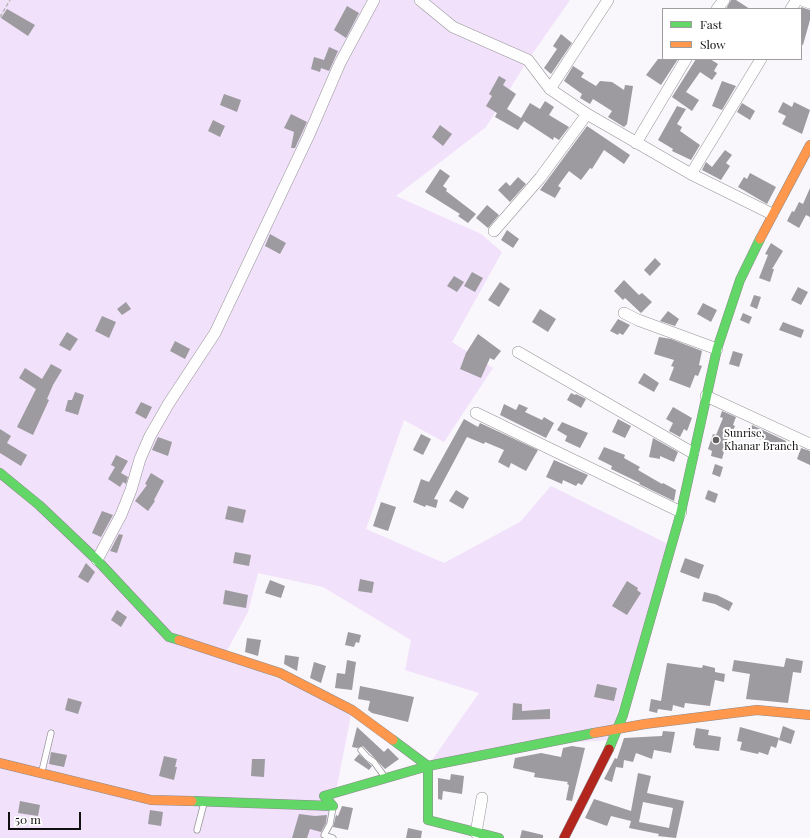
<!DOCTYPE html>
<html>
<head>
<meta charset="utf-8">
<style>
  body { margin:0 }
  #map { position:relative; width:810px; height:838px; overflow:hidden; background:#f9f6fc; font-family:"Playfair Display",serif }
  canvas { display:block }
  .legend { position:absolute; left:662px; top:8px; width:140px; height:52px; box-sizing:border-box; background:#fff; border:1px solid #9f9f9f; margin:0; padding:5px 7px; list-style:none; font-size:12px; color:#101010 }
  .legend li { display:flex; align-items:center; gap:8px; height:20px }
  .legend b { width:20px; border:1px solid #9f9f9f }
  .scale { position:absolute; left:8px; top:812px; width:73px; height:18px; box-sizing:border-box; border:2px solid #101010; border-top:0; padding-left:5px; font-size:12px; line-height:14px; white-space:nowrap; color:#101010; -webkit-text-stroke:3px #fff; paint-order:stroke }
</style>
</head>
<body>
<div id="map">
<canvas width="810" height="838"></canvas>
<ul class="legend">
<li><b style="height:5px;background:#63d668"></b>Fast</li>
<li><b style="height:5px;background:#ff974d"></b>Slow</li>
</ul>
<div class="scale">50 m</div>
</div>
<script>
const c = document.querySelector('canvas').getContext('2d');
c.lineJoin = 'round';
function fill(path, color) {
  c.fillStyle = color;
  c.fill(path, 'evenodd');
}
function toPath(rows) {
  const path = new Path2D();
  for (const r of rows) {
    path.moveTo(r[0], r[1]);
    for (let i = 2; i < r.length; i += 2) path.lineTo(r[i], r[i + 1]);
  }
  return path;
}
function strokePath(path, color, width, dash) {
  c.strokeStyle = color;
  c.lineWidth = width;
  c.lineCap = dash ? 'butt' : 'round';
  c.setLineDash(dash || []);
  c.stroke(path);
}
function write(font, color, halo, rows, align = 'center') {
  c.font = font + ' "Playfair Display",serif';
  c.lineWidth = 4;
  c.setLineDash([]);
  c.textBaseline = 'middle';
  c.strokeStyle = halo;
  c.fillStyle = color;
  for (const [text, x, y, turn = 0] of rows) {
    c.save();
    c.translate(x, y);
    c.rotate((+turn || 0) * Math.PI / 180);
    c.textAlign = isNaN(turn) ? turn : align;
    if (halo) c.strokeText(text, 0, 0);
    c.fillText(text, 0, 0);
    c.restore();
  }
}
const farmland = toPath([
  [0,0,570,0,528,60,486,127,396,196,481,234,502,252,452,342,493,368,444,442,404,420,366,529,444,563,520,522,551,486,670,545,609,740,533,745,428,766,479,693,405,670,411,640,323,587,258,573,248,612,224,656,352,710,333,806,324,838,0,838]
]);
const building = toPath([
  [731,0,736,0,750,9,726,9],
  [347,6,359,13,346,38,334,30],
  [801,7,810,10,810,20,803,45,801,44],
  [7,9,35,25,28,36,1,18],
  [561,34,572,43,551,74,544,68,557,49,553,46],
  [329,47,338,51,329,71,321,68,320,72,311,69,314,57,324,60],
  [658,59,678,59,661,85,646,75],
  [696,59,710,59,718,64,714,71,717,73,712,80,700,72,686,92,699,100,692,111,672,97],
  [573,66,584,73,581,77,596,86,600,81,612,82,624,90,625,85,633,86,627,124,624,127,608,117,612,111,593,99,590,104,580,98,582,94,564,81],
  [499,76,506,80,503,85,516,94,507,109,521,118,530,103,540,109,545,101,554,107,549,115,569,127,559,140,554,137,553,140,524,121,518,130,495,117,497,113,486,106,492,96,489,94],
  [722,81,736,86,722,110,712,106],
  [224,94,241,100,237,112,220,105],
  [783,102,792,107,794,102,810,110,802,134,782,124,786,116,778,112],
  [742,103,755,111,750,120,737,112],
  [677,106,686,109,677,124,682,127,680,131,700,145,691,160,672,151,673,149,658,140],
  [291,114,307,122,295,148,291,148,294,132,284,128],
  [213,120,225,126,220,137,208,131],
  [440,125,452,134,443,146,432,137],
  [587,126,630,155,624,164,604,150,592,169,590,168,581,180,569,171,558,186,561,188,555,198,540,190],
  [725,150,732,155,726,163,730,166,721,180,702,170,706,162,712,167],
  [440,169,450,176,443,186,447,189,446,191,476,214,468,223,458,216,460,214,425,192],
  [750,173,776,187,767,204,738,187,744,177,747,179],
  [518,177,526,184,510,202,498,190,506,182,510,186],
  [810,188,810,217,806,215,799,228,787,221,792,211,794,212,799,202,803,204],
  [487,205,499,215,488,228,476,218],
  [507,230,519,239,513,248,501,240],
  [270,234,286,243,280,254,265,246],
  [771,243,783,251,772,269,774,269,770,282,759,278,768,255,765,254],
  [655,258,661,264,650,276,644,270],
  [472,272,483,278,475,292,464,286],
  [454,276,464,282,457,292,447,286],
  [624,280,639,295,642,293,652,302,641,313,625,298,623,300,614,291],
  [500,282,510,289,499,307,488,300],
  [798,287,808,292,801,305,791,300],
  [754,295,761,297,757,309,750,306],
  [126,302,131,309,122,315,117,309],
  [703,303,717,310,711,322,697,314],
  [540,309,556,319,548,332,532,322],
  [668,311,679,319,675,326,660,321],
  [743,313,752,317,749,324,740,320],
  [102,316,116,322,109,338,95,331],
  [618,319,630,325,623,335,619,333,618,335,610,331],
  [783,322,804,330,801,338,779,330],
  [67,332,78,339,70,351,59,345],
  [478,334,501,351,494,360,490,358,481,378,460,369,466,353],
  [659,337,671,339,702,351,699,365,702,366,698,376,695,375,690,388,669,380,674,367,671,366,674,360,654,354],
  [175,341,190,349,185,359,170,351],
  [733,351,743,354,739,367,729,364],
  [51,364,62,370,53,385,47,399,49,400,33,435,17,427,36,389,19,378,25,368,42,379],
  [644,373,659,383,654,392,638,383],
  [75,392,84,395,78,415,65,411,68,400,72,400],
  [571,393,575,395,576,394,586,399,581,408,567,400],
  [141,402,152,407,146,419,135,413],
  [504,404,516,410,519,404,528,408,525,412,542,420,544,417,554,423,546,438,500,415],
  [673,407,692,418,687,431,684,429,680,437,669,431,673,423,666,419],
  [722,411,736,417,733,425,735,426,730,438,728,437,722,459,711,456,712,451,708,449,713,434,716,435,723,418,720,417],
  [464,419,478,427,480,423,538,450,526,471,511,463,509,468,498,462,504,450,485,442,484,444,467,437,434,499,438,500,436,508,426,505,425,507,413,502,421,479,429,482],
  [618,419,631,426,625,438,612,432],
  [562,422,588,433,580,448,565,441,567,436,557,430],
  [752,425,786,441,784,450,762,446,763,440,750,437],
  [0,429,11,436,7,443,27,455,21,466,0,453],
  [421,434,431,439,423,455,413,450],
  [158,437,172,442,168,456,152,450],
  [653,438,678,452,674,462,660,456,660,459,649,457],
  [604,447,625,455,624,458,640,467,638,470,662,484,663,483,676,490,674,501,639,484,640,483,611,469,612,466,598,459],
  [801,448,810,451,810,465,797,459],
  [116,455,128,461,121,473,128,477,126,484,123,482,120,487,108,479,115,467,111,465],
  [554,460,588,475,582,485,578,483,576,486,563,480,562,484,546,477],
  [715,464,723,467,720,477,712,474],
  [151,473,164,481,154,500,155,501,148,511,135,501,147,485,145,484],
  [456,490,469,498,463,509,449,501],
  [708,490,718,494,715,503,705,499],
  [381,502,396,507,388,531,373,526],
  [228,506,246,510,243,523,225,519],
  [102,511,113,515,101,537,92,533],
  [119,534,123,535,117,553,110,551],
  [235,552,251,555,249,566,233,563],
  [685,558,704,565,699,579,680,572],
  [86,563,95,572,88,583,78,577],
  [360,579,374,582,372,593,358,591],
  [270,580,285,586,281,598,265,593],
  [627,581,638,588,637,590,641,593,627,615,612,606],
  [225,590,248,595,246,608,223,604],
  [704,592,717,595,733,603,729,611,715,604,702,601],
  [117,610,127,617,121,627,111,620],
  [348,632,361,635,359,643,356,642,354,647,345,645],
  [247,638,261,640,258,656,245,652],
  [285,655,299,657,297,671,284,664],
  [786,658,803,661,801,673,793,672,788,703,746,699,750,674,732,671,734,660,784,667],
  [347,660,356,662,352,690,335,688,337,673,345,674],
  [314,662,326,666,321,683,310,678],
  [667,663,702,668,703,665,715,668,715,672,725,674,724,682,715,680,710,706,685,703,684,708,673,705,672,711,658,709,657,713,649,711,651,699,661,701],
  [597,684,617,688,614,701,594,697],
  [360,686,414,697,408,722,372,713,368,710,370,701,358,699],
  [68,698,82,702,78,714,65,710],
  [513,703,522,704,522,711,550,709,550,719,512,720],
  [783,726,795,731,791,744,779,740],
  [357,727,384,752,388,748,399,759,385,769,363,746,357,748,352,747],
  [740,727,779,738,776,748,771,746,768,755,759,752,758,754,740,750,742,742,737,741],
  [696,728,709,730,708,735,721,737,719,751,695,748,695,746,693,745],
  [663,731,675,732,671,753,654,750,652,759,636,753,633,762,624,760,623,768,616,767,612,782,604,779,615,758,617,759,624,738,662,736],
  [572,746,585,748,572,801,566,800,569,785,567,784,568,782,534,777,535,773,513,768,515,758,541,753,561,757,563,748],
  [51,752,67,755,64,767,49,764],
  [359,754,372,766,369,770,354,760],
  [164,756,177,759,175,767,177,767,174,780,159,776],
  [252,759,265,759,264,777,251,776],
  [638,773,651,776,647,793,684,801,676,838,658,836,659,834,629,828,631,821,611,816,607,826,585,818,594,799,631,811],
  [643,802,673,808,669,828,639,822],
  [451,774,464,776,462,794,443,791,442,800,438,799,438,778,450,780],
  [20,801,40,805,38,816,18,813],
  [342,806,353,808,348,830,333,827,336,815,338,816],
  [150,810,163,812,161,826,148,824],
  [299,814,315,816,327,815,326,823,321,832,310,829,307,838,292,838],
  [408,828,422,831,421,838,406,838],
  [522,830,543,835,543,838,520,838]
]);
const path = toPath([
  [0,17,10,0]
]);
const lane = toPath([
  [361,750,367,757,374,762,384,776],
  [42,771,51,733],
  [197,830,204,803],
  [333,838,324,835,330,824,333,807]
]);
const street = toPath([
  [420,0,453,27,528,60,550,89,587,114,691,174,772,214],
  [802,0,810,3],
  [717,9,724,0],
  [791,9,796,1,799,0],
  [550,89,608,0],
  [636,143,686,59],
  [691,174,761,59],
  [494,231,540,178,587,114],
  [624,313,638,320,717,349],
  [518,352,693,453],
  [706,396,810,444],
  [476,413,681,512],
  [97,560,121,515,131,490,140,459,150,436,169,403,215,333,308,137,340,63,374,0],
  [476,833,482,798]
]);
const fast = toPath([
  [0,473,39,505,97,560,169,637,179,640],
  [393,740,428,766,428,820,499,838],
  [609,749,623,715,681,512,717,349,740,280,760,239],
  [192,801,333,806,324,796,428,766,594,733]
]);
const slow = toPath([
  [760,239,810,145],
  [179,640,280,673,352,710,393,740],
  [594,733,645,724,757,710,810,715],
  [0,763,151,800,192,801]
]);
const jam = toPath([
  [564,838,609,749]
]);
const markers = [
  [716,440,4,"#626063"]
];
const poiNames = [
  ["Sunrise,",724,434],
  ["Khanar Branch",724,447]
];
fill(farmland, '#f1e1fa');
fill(building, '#9d9ba0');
strokePath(lane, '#959496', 7);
strokePath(street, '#959496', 12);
strokePath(fast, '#8c8a8d', 10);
strokePath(slow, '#8c8a8d', 10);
strokePath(jam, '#8c8a8d', 10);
strokePath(path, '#b8b8b9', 1.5, [4, 2]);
strokePath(lane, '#fefeff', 5.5);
strokePath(street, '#fefeff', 11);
strokePath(fast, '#63d668', 9);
strokePath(slow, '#ff974d', 9);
strokePath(jam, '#b3261e', 9);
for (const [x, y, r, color] of markers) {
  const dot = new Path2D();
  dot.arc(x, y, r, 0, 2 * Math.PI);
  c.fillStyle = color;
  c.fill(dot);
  strokePath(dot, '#fff', 1.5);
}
write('11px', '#101010', '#fff', poiNames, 'left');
</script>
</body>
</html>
